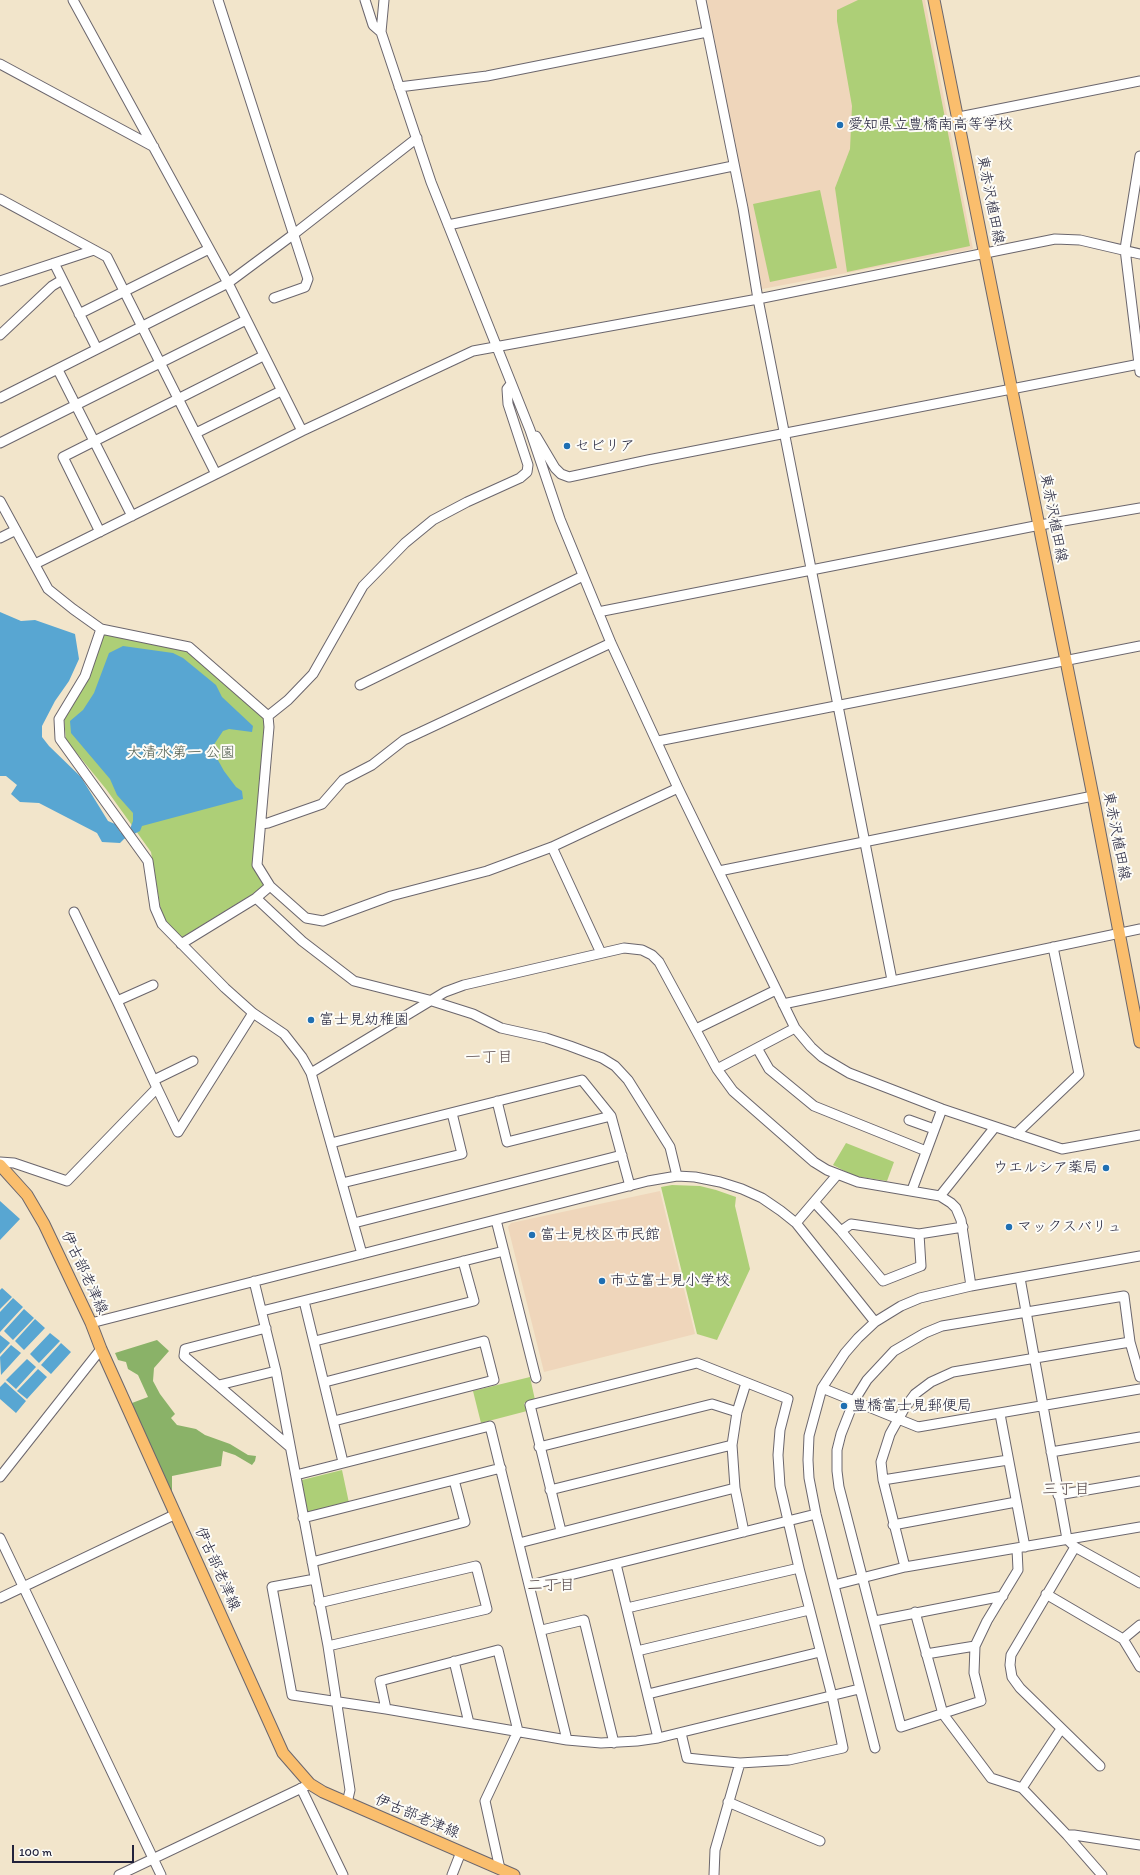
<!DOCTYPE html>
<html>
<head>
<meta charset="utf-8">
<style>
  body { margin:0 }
  #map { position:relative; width:1140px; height:1875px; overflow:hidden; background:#f2e5cb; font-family:Itim,sans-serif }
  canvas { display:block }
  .scale { position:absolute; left:12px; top:1845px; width:122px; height:18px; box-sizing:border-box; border:2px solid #22223b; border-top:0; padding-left:5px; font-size:12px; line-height:14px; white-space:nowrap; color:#22223b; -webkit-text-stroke:3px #fdfcf7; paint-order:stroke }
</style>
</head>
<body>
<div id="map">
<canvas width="1140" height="1875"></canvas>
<div class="scale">100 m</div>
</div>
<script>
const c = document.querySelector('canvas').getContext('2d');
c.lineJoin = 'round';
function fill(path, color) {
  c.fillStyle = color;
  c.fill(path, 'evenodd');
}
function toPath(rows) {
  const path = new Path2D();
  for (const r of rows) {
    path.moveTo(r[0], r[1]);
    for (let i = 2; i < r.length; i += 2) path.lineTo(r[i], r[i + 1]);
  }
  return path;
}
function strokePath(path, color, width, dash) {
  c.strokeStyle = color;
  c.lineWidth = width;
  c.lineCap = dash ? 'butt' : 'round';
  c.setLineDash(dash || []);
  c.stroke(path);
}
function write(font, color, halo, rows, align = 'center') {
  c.font = font + ' Itim,"Klee One",sans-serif';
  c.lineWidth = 4;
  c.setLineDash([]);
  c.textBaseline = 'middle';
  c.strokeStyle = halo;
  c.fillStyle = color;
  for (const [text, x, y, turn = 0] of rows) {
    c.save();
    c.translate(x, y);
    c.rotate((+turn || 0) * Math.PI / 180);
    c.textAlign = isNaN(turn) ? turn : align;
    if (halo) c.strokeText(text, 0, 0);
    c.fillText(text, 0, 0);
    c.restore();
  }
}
const built = toPath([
  [707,0,925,0,973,249,762,289],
  [660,1191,695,1334,544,1372,508,1227,511,1223]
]);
const green = toPath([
  [858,0,922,0,970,246,847,272,835,188,850,149,852,106,837,21,837,10],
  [820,190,837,268,770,282,753,204],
  [104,634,183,648,265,718,267,727,252,867,263,881,264,887,181,938,167,923,161,911,151,852,106,789,66,740,64,718,86,681],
  [846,1143,894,1162,887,1181,854,1176,833,1165],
  [672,1185,700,1186,716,1190,736,1197,735,1206,750,1269,717,1340,697,1334,661,1187],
  [530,1377,535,1400,524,1403,527,1411,481,1423,473,1391],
  [342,1470,349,1503,309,1513,306,1511,302,1480]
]);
const forest = toPath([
  [157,1340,169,1351,154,1368,153,1381,160,1394,175,1414,171,1418,177,1425,196,1429,205,1435,230,1444,248,1455,256,1456,255,1461,252,1465,235,1455,223,1451,221,1466,172,1476,172,1491,169,1492,132,1403,148,1397,138,1375,128,1369,126,1362,118,1360,115,1353]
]);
const water = toPath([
  [0,612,21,621,35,620,75,634,79,659,69,681,55,701,42,726,42,737,49,746,81,777,108,821,115,824,121,833,130,829,133,821,133,813,117,795,110,779,71,733,70,721,83,710,94,693,109,653,123,646,173,653,183,658,216,685,222,697,253,726,252,732,229,729,223,731,213,746,214,753,224,771,236,787,242,791,243,799,142,826,140,831,124,839,120,843,102,842,97,833,39,803,20,802,11,794,17,785,6,776,0,776],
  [0,1201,20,1219,0,1240],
  [2,1288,12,1297,0,1309,0,1290],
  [13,1298,23,1307,0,1332,0,1312],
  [24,1309,34,1318,13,1340,4,1331],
  [35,1319,45,1328,24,1350,15,1341],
  [50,1333,60,1341,39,1363,30,1354],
  [0,1335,10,1343,0,1354],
  [61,1343,71,1352,51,1374,41,1365],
  [11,1345,21,1353,1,1375,0,1357],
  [27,1359,36,1367,16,1389,6,1380],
  [38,1369,47,1377,27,1399,17,1391],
  [5,1382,26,1401,16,1413,0,1399,0,1387]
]);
const minor = toPath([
  [73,0,228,283,302,431],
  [218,0,308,279,305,287,274,298],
  [365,0,373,25,381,32],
  [384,0,381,32,431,182,530,430,560,519,611,643,678,788,795,1028,811,1047,822,1057,849,1073,942,1109,1062,1149,1140,1135],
  [701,0,743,208,758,299,892,980],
  [0,64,154,147],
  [399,87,487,76,707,32],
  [959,117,1140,81],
  [1140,156,1125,249,1140,372],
  [0,199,107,257,216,474,302,431,473,351,758,299,1055,239,1080,240,1140,254],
  [448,225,733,166],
  [54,263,97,349],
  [0,281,94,250],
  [79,314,209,249],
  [0,335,52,286,62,280],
  [58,370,132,516],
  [0,398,228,283,294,234,417,138],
  [196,433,281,391],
  [536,436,555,468,561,474,569,477,648,460,1140,364],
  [0,443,246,320],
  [0,501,48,589,73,609,101,629,189,647,268,716,269,727,257,865,270,886,306,918,323,921,391,896,487,871,552,847,678,788],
  [100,532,63,457,263,356],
  [0,538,16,530],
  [35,564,216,474],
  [598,612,1040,525,1140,508],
  [101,629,85,676,59,719,60,739,148,861,155,908,162,924,225,988,253,1013,284,1034,302,1057,311,1073,362,1254],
  [360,685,583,576],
  [268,716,288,700,313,674,363,586,405,543,433,520,467,502,520,478,527,472,528,465,508,404,507,389,511,384],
  [658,741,1140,646],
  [261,824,268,823,322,804,343,780,372,765,404,740,611,643],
  [552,847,601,953],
  [719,871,1093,796],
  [256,898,302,941,354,981,429,1000,473,1014,501,1028,546,1038,570,1046,602,1058,615,1066,628,1080,670,1147,677,1176],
  [74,912,117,1001,157,1088],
  [181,944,256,898,270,886],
  [117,1001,153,985],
  [783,1004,1140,929],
  [696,1029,776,990],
  [757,1048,769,1069,814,1106,926,1151],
  [717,1069,795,1028],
  [311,1073,445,992,464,985,624,948,642,950,652,955,659,962,717,1069,733,1091,814,1162,827,1170,858,1182,940,1196,951,1203,956,1208,961,1220,971,1286],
  [154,1080,193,1061],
  [497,1101,507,1142,611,1116],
  [909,1120,934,1129],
  [1016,1134,1079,1074,1053,947],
  [331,1143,582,1080,611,1116,630,1186],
  [0,1162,14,1163,67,1181,157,1088,178,1132,253,1013],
  [342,1183,462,1154,452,1113],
  [912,1190,942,1109],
  [940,1196,995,1127],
  [814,1202,841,1231,883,1281,921,1266,919,1234,963,1227],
  [496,1220,536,1378],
  [354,1223,622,1155],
  [796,1223,837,1175],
  [841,1231,851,1224,919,1234],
  [1020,1278,1067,1539,1075,1547,1140,1583],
  [254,1281,276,1371,328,1646,350,1790,347,1803],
  [304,1301,343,1462],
  [262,1311,504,1251],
  [91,1323,648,1181,677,1176,695,1177,720,1182,742,1189,762,1198,781,1211,796,1223,875,1322],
  [266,1328,185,1349,184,1356,290,1447],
  [315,1341,474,1301,463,1261],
  [325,1382,484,1341,494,1380,334,1421],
  [219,1385,276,1371],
  [822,1388,918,1427,1140,1389],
  [1000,1414,1025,1547],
  [539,1447,712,1404,737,1412],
  [1051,1452,1140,1437],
  [296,1475,490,1426,567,1740],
  [0,1477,101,1349],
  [454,1480,501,1468],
  [883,1480,1008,1460],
  [550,1490,732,1445],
  [1058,1495,1140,1481],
  [303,1518,454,1480,465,1522,312,1562],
  [893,1525,1016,1502],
  [561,1531,530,1405,697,1363,788,1399,780,1430,778,1455,780,1486,799,1568,832,1696,843,1748,789,1760,740,1763,706,1760,687,1758,681,1733],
  [744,1532,735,1488,732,1445,737,1412,746,1383],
  [0,1538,161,1875],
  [519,1543,735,1488],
  [1075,1547,1011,1655,1010,1665,1012,1677,1020,1688,1100,1766],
  [1017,1549,1018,1570,987,1621,975,1646,974,1673,981,1701,901,1727,839,1487,837,1471,837,1450,841,1434,854,1401,867,1380,894,1351,925,1333,942,1326,1124,1296,1130,1342,1140,1377],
  [616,1564,658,1738],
  [905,1567,883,1480,881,1462,890,1434,904,1409,915,1394,931,1382,953,1372,1130,1342],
  [315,1579,272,1587,292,1695,386,1709,567,1740,601,1743,637,1741,658,1738,859,1689],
  [530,1585,816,1514],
  [834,1585,905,1567,1140,1527],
  [1046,1594,1123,1639,1140,1667],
  [0,1598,176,1514],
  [319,1603,476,1566,487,1609,328,1646],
  [627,1608,799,1568],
  [915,1612,943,1714,991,1778,1022,1788,1067,1835,1102,1875],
  [875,1621,1003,1596],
  [542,1630,584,1620,614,1743],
  [1123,1639,1140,1625],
  [637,1651,809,1610],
  [926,1654,975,1646],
  [454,1661,469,1723],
  [648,1694,820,1652],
  [386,1709,380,1681,498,1650,518,1731,485,1801,500,1869],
  [875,1748,816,1514,809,1478,808,1460,809,1436,822,1388,845,1353,858,1338,875,1322,901,1306,920,1298,971,1286,1140,1256],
  [301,1788,343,1875],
  [1022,1788,1061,1729],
  [728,1802,820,1841],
  [1067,1835,1074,1835,1140,1845],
  [119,1875,310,1784],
  [452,1875,461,1852],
  [714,1875,715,1850,740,1763]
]);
const major = toPath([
  [934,0,1093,796,1140,1042],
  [0,1165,27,1195,44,1224,91,1323,101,1349,283,1753,310,1784,323,1792,514,1875]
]);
const markers = [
  [840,125,4,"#1f6fb2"],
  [567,446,4,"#1f6fb2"],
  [311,1020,4,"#1f6fb2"],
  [1106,1168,4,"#1f6fb2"],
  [1009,1227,4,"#1f6fb2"],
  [532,1235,4,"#1f6fb2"],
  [602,1281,4,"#1f6fb2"],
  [844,1406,4,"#1f6fb2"]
];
const poiNames = [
  ["愛知県立豊橋南高等学校",848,125],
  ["セビリア",575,446],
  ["富士見幼稚園",319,1020],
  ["ウエルシア薬局",1098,1168,"right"],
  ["マックスバリュ",1017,1227],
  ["富士見校区市民館",540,1235],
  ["市立富士見小学校",610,1281],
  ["豊橋富士見郵便局",852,1406]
];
const streetNames = [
  ["東赤沢植田線",990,200,79],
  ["東赤沢植田線",1053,518,79],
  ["東赤沢植田線",1116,836,79],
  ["伊古部老津線",84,1273,65],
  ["伊古部老津線",217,1569,66],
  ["伊古部老津線",417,1817,23]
];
const parkNames = [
  ["大清水第一 公園",181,753]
];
const neighbourhoodNames = [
  ["一丁目",489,1058],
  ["三丁目",1066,1490],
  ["二丁目",551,1586]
];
fill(built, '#efd6bb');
fill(green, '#adcf77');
fill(forest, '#8ab268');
fill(water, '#58a6d2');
strokePath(minor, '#6b666d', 11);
strokePath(major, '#6b666d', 13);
strokePath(minor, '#fff', 9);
strokePath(major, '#fabe6d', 11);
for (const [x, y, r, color] of markers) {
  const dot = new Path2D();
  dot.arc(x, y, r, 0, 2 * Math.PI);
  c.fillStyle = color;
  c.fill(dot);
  strokePath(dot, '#fdfcf7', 1.5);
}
write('15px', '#22223b', '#fdfcf7', poiNames, 'left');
write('15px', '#22223b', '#fdfcf7', streetNames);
write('15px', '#535f50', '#fdfcf7', parkNames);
write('16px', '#5c4e50', '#fdfcf7', neighbourhoodNames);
</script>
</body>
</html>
